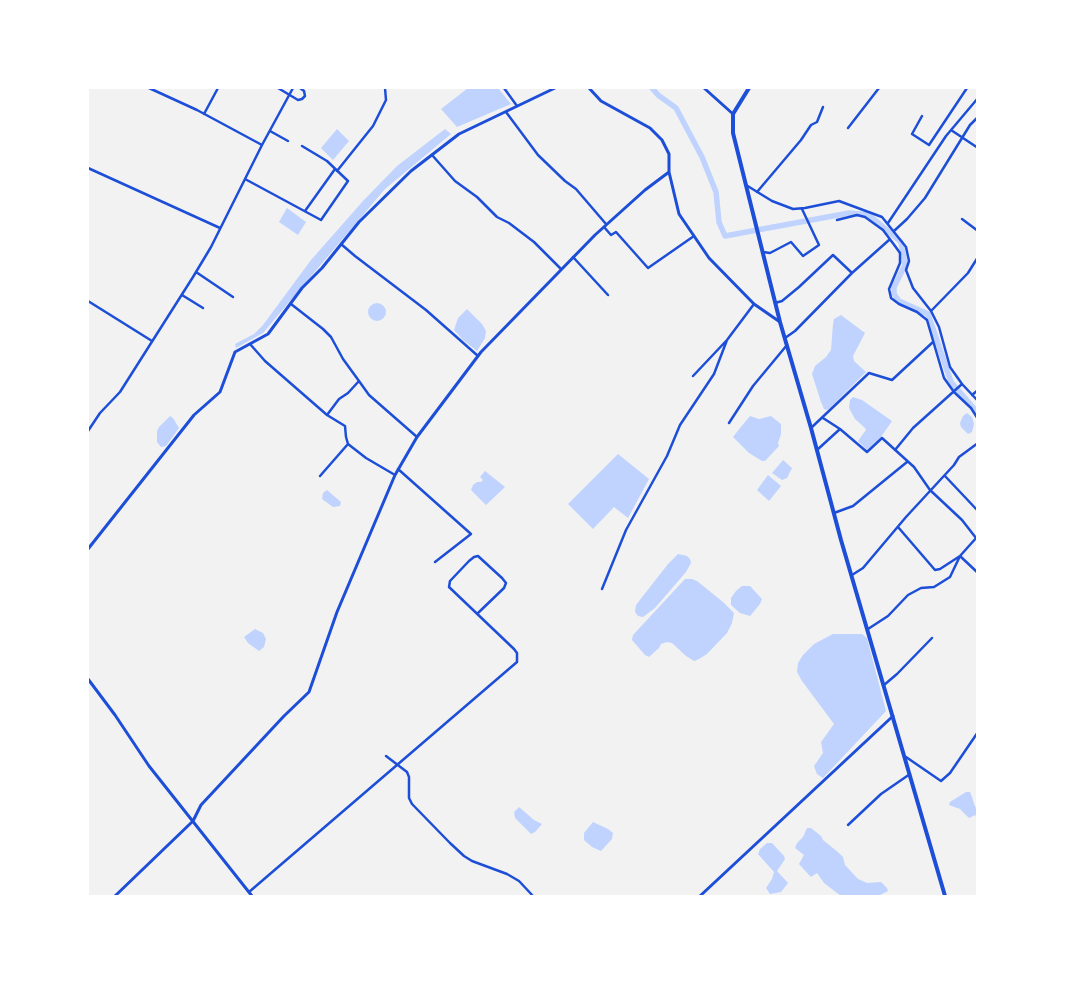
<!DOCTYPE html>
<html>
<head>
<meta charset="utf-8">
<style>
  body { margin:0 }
  #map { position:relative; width:1065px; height:984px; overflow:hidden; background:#f2f2f2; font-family:"Nunito Sans",sans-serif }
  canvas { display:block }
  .frame { position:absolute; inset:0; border:89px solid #fff; pointer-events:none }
</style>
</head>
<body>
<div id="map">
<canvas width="1065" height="984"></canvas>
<div class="frame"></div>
</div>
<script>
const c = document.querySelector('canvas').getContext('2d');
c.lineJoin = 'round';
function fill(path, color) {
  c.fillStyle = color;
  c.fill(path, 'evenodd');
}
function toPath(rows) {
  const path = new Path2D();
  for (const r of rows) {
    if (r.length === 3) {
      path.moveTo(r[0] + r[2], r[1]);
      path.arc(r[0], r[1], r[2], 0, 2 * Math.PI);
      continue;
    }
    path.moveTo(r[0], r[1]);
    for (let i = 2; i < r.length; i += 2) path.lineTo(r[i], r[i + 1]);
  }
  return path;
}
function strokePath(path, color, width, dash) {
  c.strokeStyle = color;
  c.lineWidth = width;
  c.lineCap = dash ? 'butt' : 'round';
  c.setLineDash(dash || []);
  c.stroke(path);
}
const water = toPath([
  [468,88,498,88,511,104,457,127,441,109],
  [337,129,349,141,333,160,321,148],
  [445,129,451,134,385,189,263,333,236,348,235,344,254,334,263,325,311,260,363,201,397,166],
  [287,208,306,222,298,235,279,222],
  [377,312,9],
  [467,309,482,324,486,331,485,338,477,351,463,340,454,330,458,318],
  [841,315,865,333,853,356,854,361,866,372,831,407,827,410,824,409,821,402,812,374,815,366,826,357,831,350,833,324,834,319],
  [853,397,862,400,892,421,881,437,867,450,858,441,866,430,865,428,855,419,849,408,850,400],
  [967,413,972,417,974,424,972,432,968,434,961,427,960,423,963,416],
  [170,416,173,418,179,428,166,446,161,447,157,442,157,431,159,427],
  [750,416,759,419,771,416,781,424,781,434,778,443,779,446,765,461,762,461,749,453,733,437,740,428],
  [618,454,649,479,628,518,614,507,593,529,568,504],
  [783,460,792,468,787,478,782,480,772,473],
  [485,471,505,487,486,505,471,490,473,485,477,482,481,482,483,480,480,477],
  [768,475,781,486,769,501,757,490],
  [327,490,341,502,340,506,333,507,322,499,323,493],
  [678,554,687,556,690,559,691,563,686,572,655,608,643,617,638,616,635,612,636,605,668,564],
  [685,579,692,579,697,581,723,602,734,613,732,623,727,633,707,654,699,659,694,661,686,656,672,643,667,642,661,644,659,648,649,657,645,655,632,640,633,635],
  [742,586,750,586,762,599,760,604,750,616,740,613,731,605,731,598,736,591],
  [255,629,263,633,266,639,264,647,259,651,248,643,244,637],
  [833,634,862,634,867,638,886,711,823,778,817,774,814,766,823,753,821,742,834,724,802,681,797,672,798,663,803,655,814,644],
  [966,792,970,792,972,797,974,804,977,810,977,818,975,815,969,818,960,809,949,805,950,802],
  [519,807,534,820,542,824,535,832,531,834,515,818,514,812],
  [593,822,608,829,613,833,612,839,601,851,592,847,584,840,584,833],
  [807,828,811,828,821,836,823,840,839,853,843,857,845,865,858,879,867,883,881,882,887,888,888,891,878,896,841,896,824,883,817,873,811,877,809,875,799,864,804,855,795,848,797,843,803,837],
  [767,843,772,843,784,856,785,859,777,871,788,883,781,892,770,894,766,888,772,879,774,872,758,854,760,849]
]);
const canal = toPath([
  [652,88,658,95,676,108,702,157,716,192,719,222,725,236,849,213,869,215,901,242,905,265,894,287,894,294,899,301,928,314,951,382,978,413]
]);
const minor = toPath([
  [278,88,298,100,302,99,305,96,304,91,300,88],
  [504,88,517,106],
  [506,112,538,155,565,181,576,189,606,224],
  [204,114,218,88],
  [922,116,912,134,929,145,967,88],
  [848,128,879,88],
  [951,130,978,148],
  [270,131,288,141],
  [262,145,293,88],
  [432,155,455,181,477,197,497,217,509,223,534,242,561,269],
  [88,168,220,228],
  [337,171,373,126,386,100,385,88],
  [245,179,321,220,348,181,327,161,302,146],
  [746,185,772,201,793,209,805,208,839,201,882,217,906,247,909,261,906,270,913,288,931,311,968,273,978,257],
  [757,192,801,140,811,125,817,122,823,107],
  [305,211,335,169],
  [962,219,978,231],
  [837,220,857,215,865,217,883,230,895,246,900,253,900,263,889,289,891,298,899,304,917,312,927,320,944,378,954,392,971,408,978,419],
  [888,223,946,136,978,98],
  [604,227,611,235,616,232,648,268,694,236],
  [894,231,907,219,925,198,970,125,978,117],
  [341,244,355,256,426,310,478,356],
  [763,252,770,253,791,242,803,256,819,245,802,209],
  [573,257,608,295],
  [196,272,233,297],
  [182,295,203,308],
  [88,301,152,341],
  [775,303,782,301,799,287,833,255,852,273],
  [291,304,323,329,331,337,343,359,359,381],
  [931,311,939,327,950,367,962,384,978,401],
  [785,338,795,331,852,273,889,240],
  [250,344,265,361,327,415,339,399,348,393,359,381,369,395,417,437],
  [693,376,727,340,754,304],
  [972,395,978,390],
  [327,415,345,426,346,437,348,444,366,458,395,475],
  [729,423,753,386,787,345],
  [811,428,869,373,892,380,933,342],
  [840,429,867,452,882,438,914,467,930,490,962,520,976,538],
  [88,431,100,413,120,392,193,277,211,247,262,145,197,110,149,88],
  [817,450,840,429,823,418],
  [895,450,913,428,962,384],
  [398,469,471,534,435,562],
  [320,476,348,444],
  [945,476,978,511],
  [834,513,853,506,907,462],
  [898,527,935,570,940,569,960,556,977,537],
  [852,575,863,568,906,517,954,465,959,457,978,443],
  [602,589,626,530,667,456,680,425,714,374,727,340],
  [868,629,888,616,908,595,921,588,934,587,950,577,960,556,978,573],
  [884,685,897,674,932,638],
  [386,756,407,772,409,777,409,798,412,804,450,843,464,856,472,861,507,874,519,881,533,896],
  [906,757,941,781,950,773,978,732],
  [848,825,881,794,910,774],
  [249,892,517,662,517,653,514,649,449,587,450,581,469,561,474,557,478,556,502,578,506,583,504,588,478,613]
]);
const tertiary = toPath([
  [589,88,601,101,650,128,662,140,669,154,669,172,679,214,709,258,754,304,780,322],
  [704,88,733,114],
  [88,549,194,415,220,392,235,352,268,334,302,288,322,268,359,222,411,171,459,134,555,88],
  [88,679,115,715,149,766,252,896],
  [115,896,193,821,201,805,284,716,309,692,337,612,395,475,417,437,481,352,595,235,645,190,669,172],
  [700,896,893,716]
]);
const secondary = toPath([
  [749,88,733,114,733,133,780,322,811,428,841,540,945,896]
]);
fill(water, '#bfd3fe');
strokePath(canal, '#bfd3fe', 5.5);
strokePath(minor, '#1d4ed8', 2.5);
strokePath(tertiary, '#1d4ed8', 3);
strokePath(secondary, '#1d4ed8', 4);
</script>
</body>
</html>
